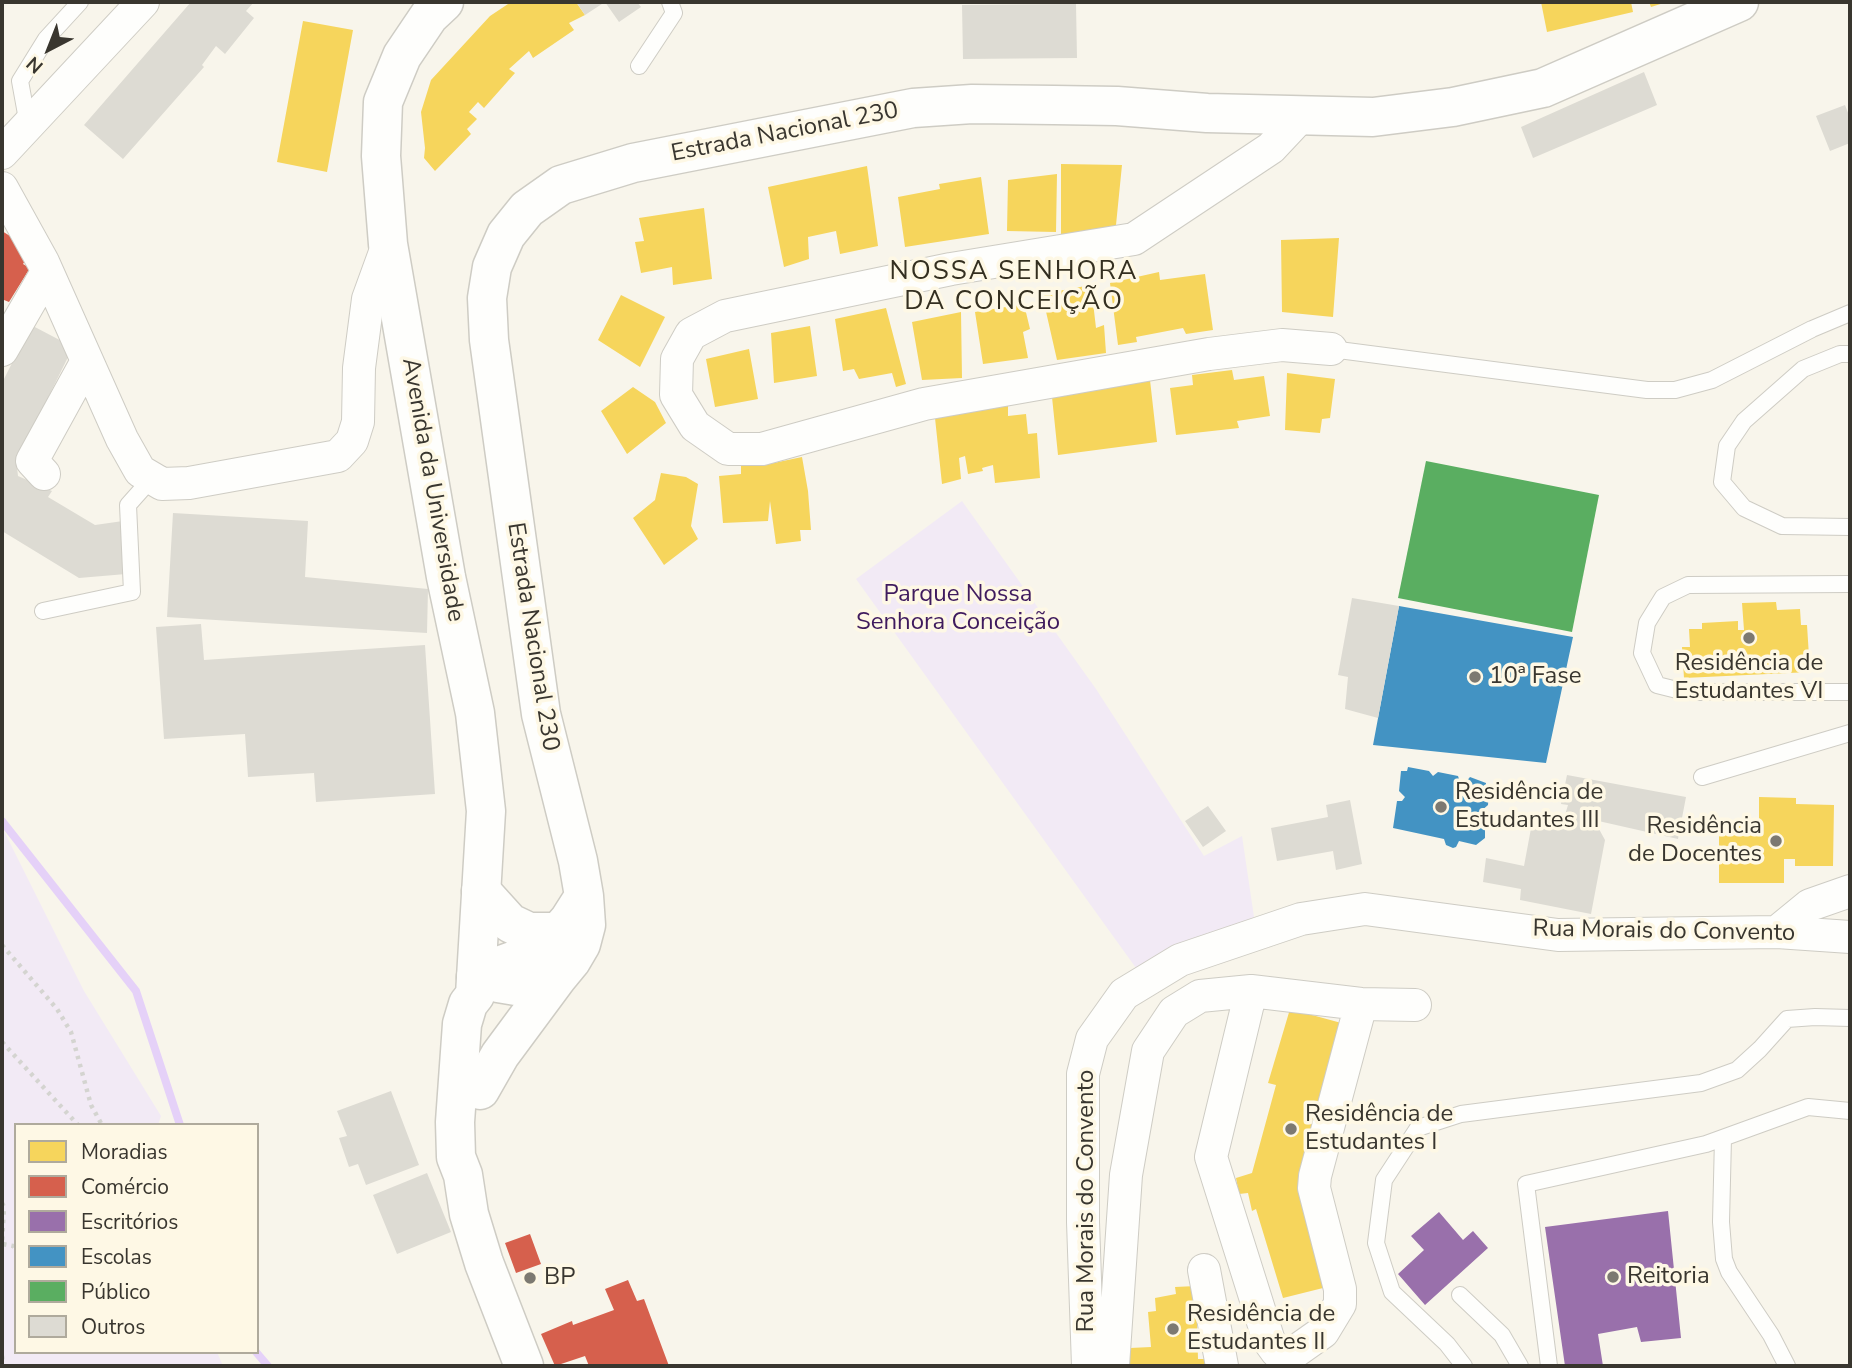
<!DOCTYPE html>
<html>
<head>
<meta charset="utf-8">
<style>
  body { margin:0 }
  #map { position:relative; width:1852px; height:1368px; overflow:hidden; background:#f8f5eb; font-family:"Nunito Sans",sans-serif }
  canvas { display:block }
  .frame { position:absolute; inset:0; border:4px solid #39362f; pointer-events:none }
  .legend { position:absolute; left:14px; top:1123px; width:245px; height:231px; box-sizing:border-box; background:#fef8e5; border:2px solid #afaa9c; margin:0; padding:9px 12px; list-style:none; font-size:21px; color:#39362f }
  .legend li { display:flex; align-items:center; gap:14px; height:35px }
  .legend b { width:35px; border:2px solid #afaa9c }
  .north { position:absolute; left:14px; top:14px; width:70px; height:70px; -webkit-text-stroke:5px #fef8e5; paint-order:stroke; rotate:222deg; font-size:19px; font-weight:700; line-height:28px; text-align:center; color:#39362f }
  .north::after { content:''; display:block; margin:auto; width:24px; height:32px; background:#39362f; clip-path:polygon(50% 0,100% 100%,50% 72%,0 100%) }
</style>
</head>
<body>
<div id="map">
<canvas width="1852" height="1368"></canvas>
<div class="frame"></div>
<ul class="legend">
<li><b style="height:19px;background:#f6d55c"></b>Moradias</li>
<li><b style="height:19px;background:#d6604d"></b>Comércio</li>
<li><b style="height:19px;background:#9970ab"></b>Escritórios</li>
<li><b style="height:19px;background:#4393c3"></b>Escolas</li>
<li><b style="height:19px;background:#5aae61"></b>Público</li>
<li><b style="height:19px;background:#dddbd3"></b>Outros</li>
</ul>
<div class="north">N</div>
</div>
<script>
const c = document.querySelector('canvas').getContext('2d');
c.lineJoin = 'round';
function fill(path, color) {
  c.fillStyle = color;
  c.fill(path, 'evenodd');
}
function toPath(rows) {
  const path = new Path2D();
  for (const r of rows) {
    path.moveTo(r[0], r[1]);
    for (let i = 2; i < r.length; i += 2) path.lineTo(r[i], r[i + 1]);
  }
  return path;
}
function strokePath(path, color, width, dash) {
  c.strokeStyle = color;
  c.lineWidth = width;
  c.lineCap = dash ? 'butt' : 'round';
  c.setLineDash(dash || []);
  c.stroke(path);
}
function write(font, color, halo, rows, align = 'center') {
  c.font = font + ' "Nunito Sans",sans-serif';
  c.lineWidth = 7;
  c.setLineDash([]);
  c.textBaseline = 'middle';
  c.strokeStyle = halo;
  c.fillStyle = color;
  for (const [text, x, y, turn = 0] of rows) {
    c.save();
    c.translate(x, y);
    c.rotate((+turn || 0) * Math.PI / 180);
    c.textAlign = isNaN(turn) ? turn : align;
    if (halo) c.strokeText(text, 0, 0);
    c.fillText(text, 0, 0);
    c.restore();
  }
}
const green = toPath([
  [962,501,1096,689,1204,856,1242,836,1254,917,1136,968,856,579],
  [2,827,84,991,161,1116,158,1125,16,1125,16,1352,217,1352,223,1366,2,1366]
]);
const homes = toPath([
  [511,2,576,2,585,15,569,23,574,30,533,58,529,51,509,69,515,73,484,108,478,102,469,112,477,119,467,129,471,134,435,171,424,158,425,148,421,112,431,80,490,16],
  [1541,2,1631,2,1633,12,1547,32],
  [1649,2,1667,2,1651,7],
  [303,21,353,30,327,172,277,162],
  [1061,164,1122,165,1115,235,1061,236],
  [867,166,878,246,840,254,836,231,808,237,809,259,784,267,768,187],
  [1057,174,1056,232,1007,231,1008,180],
  [981,177,989,234,905,247,898,197,940,189,939,184],
  [704,208,712,279,673,285,672,267,641,273,635,242,644,241,639,218],
  [1339,238,1333,317,1282,312,1281,240],
  [1159,272,1160,280,1205,274,1213,330,1186,334,1183,328,1136,337,1137,342,1118,345,1110,283],
  [1091,285,1096,328,1104,325,1106,353,1057,360,1042,294],
  [621,295,665,317,640,367,598,340],
  [1024,304,1030,329,1023,332,1028,358,983,364,975,312],
  [886,308,906,384,896,387,892,373,859,379,854,369,843,371,835,319],
  [961,312,962,378,922,380,912,322],
  [810,326,817,376,774,383,771,333],
  [749,349,758,399,715,407,706,359],
  [1232,370,1234,380,1264,376,1270,416,1237,421,1239,428,1176,435,1170,388,1193,385,1192,375],
  [1287,373,1335,379,1330,418,1322,419,1320,433,1285,430],
  [1150,380,1157,442,1058,455,1052,397],
  [633,387,655,402,666,423,627,454,601,411],
  [1008,406,1008,416,1026,414,1028,434,1037,433,1040,478,995,483,993,465,982,468,983,471,968,474,965,456,959,458,961,479,942,484,935,418],
  [802,457,808,491,811,530,800,530,801,541,776,544,770,501,768,521,723,523,719,476,741,474,741,465,764,465],
  [661,473,686,477,698,484,691,526,698,539,664,565,633,518,655,500],
  [1776,602,1777,610,1800,609,1801,625,1807,625,1810,672,1684,678,1682,647,1690,647,1689,629,1702,629,1702,623,1738,621,1738,630,1744,630,1742,603],
  [1759,797,1796,798,1796,804,1834,805,1833,866,1795,866,1795,859,1784,859,1784,883,1719,883,1719,824,1759,824],
  [1290,1009,1345,1024,1303,1192,1327,1287,1283,1298,1256,1209,1252,1211,1248,1193,1239,1194,1236,1178,1252,1173,1276,1085,1268,1083],
  [1196,1286,1198,1359,1210,1359,1210,1366,1130,1366,1130,1348,1151,1347,1148,1312,1156,1311,1155,1298,1176,1294,1175,1287]
]);
const shops = toPath([
  [2,231,32,250,23,264,30,268,9,302,4,300,2,304],
  [530,1234,541,1264,516,1273,505,1243],
  [628,1280,637,1301,644,1299,669,1366,589,1366,585,1356,555,1366,541,1334,572,1321,573,1325,614,1310,605,1289]
]);
const offices = toPath([
  [1668,1211,1681,1338,1641,1342,1637,1327,1598,1334,1603,1366,1565,1366,1545,1227],
  [1439,1212,1463,1240,1473,1231,1488,1248,1425,1305,1398,1274,1424,1250,1411,1236]
]);
const schools = toPath([
  [1399,606,1573,637,1546,763,1373,745],
  [1408,767,1429,771,1433,776,1438,772,1458,776,1460,782,1464,784,1470,777,1486,783,1486,787,1489,790,1488,805,1480,812,1481,817,1485,820,1485,838,1476,845,1459,841,1456,847,1453,848,1446,845,1444,839,1393,828,1397,801,1402,801,1405,797,1399,791,1401,771,1407,771]
]);
const public = toPath([
  [1426,461,1599,495,1572,632,1398,598]
]);
const stream = toPath([
  [2,821,136,991,180,1125],
  [256,1352,268,1366]
]);
const building = toPath([
  [191,2,254,2,246,11,254,18,225,54,216,46,202,65,204,67,123,159,84,125],
  [576,2,605,2,585,15],
  [605,2,637,2,641,7,619,22],
  [1076,4,1077,58,963,59,962,5],
  [1644,72,1657,105,1533,158,1521,127],
  [1845,105,1850,118,1850,143,1830,151,1816,116],
  [31,325,73,347,33,428,17,467,18,476,52,491,48,497,95,525,123,521,126,574,79,578,2,531,2,383],
  [173,513,308,521,305,577,428,589,427,633,167,617],
  [1352,598,1399,606,1378,718,1345,709,1348,677,1338,675],
  [201,624,204,660,425,645,435,794,316,802,314,773,248,777,245,734,164,739,156,627],
  [1567,775,1686,797,1678,839,1594,820,1605,840,1591,914,1520,900,1521,889,1483,882,1486,858,1524,866,1532,823,1549,813,1565,815,1568,805,1561,804],
  [1350,800,1362,864,1336,870,1333,851,1277,861,1271,828,1328,817,1326,805],
  [1208,806,1226,831,1203,847,1185,821],
  [391,1091,419,1165,366,1185,358,1164,349,1167,339,1138,347,1136,337,1111],
  [427,1173,451,1232,397,1254,373,1195]
]);
const path = toPath([
  [2,945,57,1009,71,1032,91,1105,102,1125],
  [2,1042,78,1125],
  [2,1203,4,1207,2,1244],
  [3,1244,13,1246,16,1250],
  [2,1356,3,1366]
]);
const service = toPath([
  [639,66,674,13,670,2],
  [28,125,20,81,46,39,80,2],
  [1331,349,1647,390,1675,390,1712,380,1812,329,1850,313],
  [1850,354,1840,354,1803,369,1744,421,1727,446,1722,482,1744,508,1782,526,1850,527],
  [1850,584,1688,585,1663,597,1647,623,1642,653,1657,685,1685,692,1850,692],
  [43,611,132,592,128,505,152,478],
  [1702,777,1850,733],
  [1723,1138,1721,1222,1724,1259,1729,1272,1771,1335,1787,1366],
  [1460,1295,1502,1335,1520,1366],
  [1464,1366,1447,1344,1392,1292,1376,1243,1384,1180,1418,1128,1461,1114,1701,1083,1737,1070,1760,1049,1787,1019,1815,1017,1850,1018],
  [1549,1366,1526,1184,1706,1144,1808,1107,1850,1111]
]);
const minor = toPath([
  [1302,115,1271,148,1134,239,951,269,725,316,691,334,677,359,676,395,695,426,728,449,762,449,924,404,1209,354,1282,345,1331,349],
  [2,153,143,2],
  [2,188,43,262,122,439,140,471,162,484,189,483,338,456,352,441,358,422,359,368,368,299,388,244],
  [2,350,47,272],
  [44,474,32,461,87,361],
  [1777,932,1810,905,1850,891],
  [1251,991,1211,1157,1269,1341,1277,1352,1289,1356,1323,1332,1340,1304,1340,1289,1314,1188,1315,1176,1361,1004],
  [1204,1270,1222,1366],
  [1088,1366,1083,1222,1083,1074,1092,1039,1124,994,1180,960,1301,919,1365,909,1558,935,1777,932,1850,937],
  [1113,1366,1126,1175,1148,1051,1174,1012,1200,996,1251,991,1361,1004,1415,1005]
]);
const secondary = toPath([
  [444,2,429,16,402,56,383,102,381,156,388,244,446,577,475,713,486,811,475,995,468,1004,462,1024,455,1122,456,1157,463,1175,469,1214,484,1263,524,1366]
]);
const primary = toPath([
  [481,891,510,923,529,932,560,932],
  [476,977,498,983,528,988,542,985,557,978,571,961,581,944,586,925,584,896,578,861,541,714,489,340,487,298,492,267,506,235,527,209,561,185,633,163,913,108,972,104,1054,105,1117,106,1207,113,1373,117,1453,107,1543,88,1739,2],
  [476,977,501,965,534,953,548,944,569,920,583,898],
  [480,1090,500,1055,557,978]
]);
const markers = [
  [1749,638,7,"#7c7971"],
  [1475,677,7,"#7c7971"],
  [1441,807,7,"#7c7971"],
  [1776,841,7,"#7c7971"],
  [1291,1129,7,"#7c7971"],
  [1613,1277,7,"#7c7971"],
  [530,1278,7,"#7c7971"],
  [1173,1329,7,"#7c7971"]
];
const streetNames = [
  ["Estrada Nacional 230",785,133,-11],
  ["Avenida da Universidade",432,490,80],
  ["Estrada Nacional 230",532,637,81],
  ["Rua Morais do Convento",1664,932,1],
  ["Rua Morais do Convento",1087,1201,-90]
];
const parkNames = [
  ["Parque Nossa",958,595],
  ["Senhora Conceição",958,623]
];
const poiNames = [
  ["Residência de",1749,664,"center"],
  ["Estudantes VI",1749,692,"center"],
  ["10ª Fase",1489,677],
  ["Residência de",1455,793],
  ["Estudantes III",1455,821],
  ["Residência",1762,827,"right"],
  ["de Docentes",1762,855,"right"],
  ["Residência de",1305,1115],
  ["Estudantes I",1305,1143],
  ["Reitoria",1627,1277],
  ["BP",544,1278],
  ["Residência de",1187,1315],
  ["Estudantes II",1187,1343]
];
const neighbourhoodNames = [
  ["NOSSA SENHORA",1014,273],
  ["DA CONCEIÇÃO",1014,303]
];
fill(green, '#f2eaf5');
fill(homes, '#f6d55c');
fill(shops, '#d6604d');
fill(offices, '#9970ab');
fill(schools, '#4393c3');
fill(public, '#5aae61');
strokePath(stream, '#e5d1f8', 8);
fill(building, '#dddbd3');
strokePath(service, '#ceccc4', 18);
strokePath(minor, '#ceccc4', 34);
strokePath(secondary, '#ceccc4', 41);
strokePath(primary, '#ceccc4', 41);
strokePath(path, '#d4d4d0', 4.5, [3.5, 5]);
strokePath(service, '#fefefc', 16);
strokePath(minor, '#fefefc', 32);
strokePath(secondary, '#fefefc', 38);
strokePath(primary, '#fefefc', 38);
for (const [x, y, r, color] of markers) {
  const dot = new Path2D();
  dot.arc(x, y, r, 0, 2 * Math.PI);
  c.fillStyle = color;
  c.fill(dot);
  strokePath(dot, '#fef8e5', 2.5);
}
write('24px', '#39362f', '#fef8e5', streetNames);
write('24px', '#3f1b5e', '#fef8e5', parkNames);
write('24px', '#39362f', '#fef8e5', poiNames, 'left');
c.letterSpacing = '2px';
write('26px', '#342f20', '#fef8e5', neighbourhoodNames);
c.letterSpacing = '0px';
</script>
</body>
</html>
